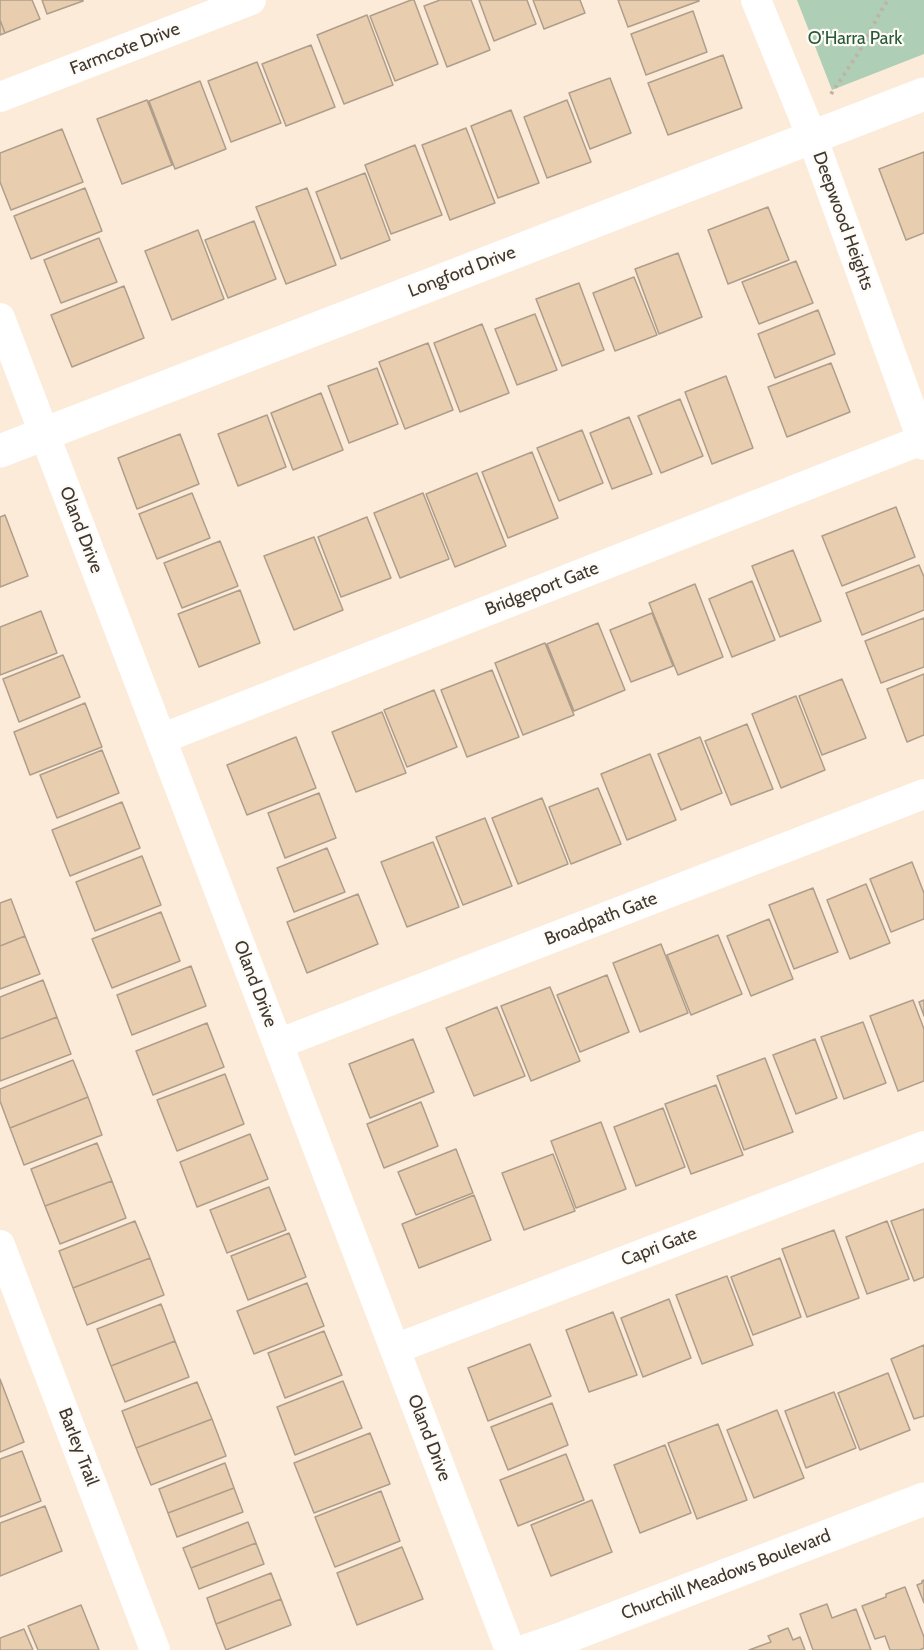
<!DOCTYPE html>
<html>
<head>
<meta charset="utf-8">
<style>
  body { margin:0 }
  canvas { display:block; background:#fcebd8 }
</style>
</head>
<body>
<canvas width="924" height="1650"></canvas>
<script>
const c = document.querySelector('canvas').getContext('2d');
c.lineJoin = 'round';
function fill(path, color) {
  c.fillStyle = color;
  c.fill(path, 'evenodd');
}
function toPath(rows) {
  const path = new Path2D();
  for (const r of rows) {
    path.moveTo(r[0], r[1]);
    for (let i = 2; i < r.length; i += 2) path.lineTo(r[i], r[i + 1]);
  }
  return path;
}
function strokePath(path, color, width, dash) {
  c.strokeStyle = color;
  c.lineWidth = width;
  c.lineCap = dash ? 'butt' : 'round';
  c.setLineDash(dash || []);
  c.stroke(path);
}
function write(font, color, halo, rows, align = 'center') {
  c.font = font + ' Cabin,sans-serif';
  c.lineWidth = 4.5;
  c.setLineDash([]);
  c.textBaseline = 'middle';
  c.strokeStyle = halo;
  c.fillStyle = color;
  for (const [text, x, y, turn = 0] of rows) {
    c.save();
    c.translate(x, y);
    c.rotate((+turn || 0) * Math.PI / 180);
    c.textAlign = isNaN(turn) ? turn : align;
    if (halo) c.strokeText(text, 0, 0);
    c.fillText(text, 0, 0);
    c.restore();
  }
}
const green = toPath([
  [797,0,924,0,924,54,832,90]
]);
const building = toPath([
  [0,0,32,0,40,19,5,33,0,20,0,0],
  [42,0,83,0,83,1,47,14,42,0],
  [411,0,414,0,438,64,395,81,370,16,411,0],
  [440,0,471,0,490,50,447,67,424,6,440,0],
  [479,0,527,0,536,24,494,41,479,0],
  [533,0,580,0,585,13,544,29,533,0],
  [618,0,699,0,699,1,628,27,618,0],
  [693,11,707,52,646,75,631,34,693,11],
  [367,15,393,85,344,104,317,35,367,15],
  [0,20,5,33,0,35,0,20],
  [311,45,335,107,286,126,262,64,311,45],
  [723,55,742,108,668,135,648,83,723,55],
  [257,62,281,123,231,142,208,81,257,62],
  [610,78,631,133,590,149,569,93,610,78],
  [200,81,226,149,175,169,149,101,200,81],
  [147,100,172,165,122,184,97,119,147,100],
  [567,100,591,162,547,178,524,117,567,100],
  [511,110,539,183,498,198,471,126,511,110],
  [466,128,495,203,450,220,422,145,466,128],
  [62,129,83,182,11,210,0,182,0,153,62,129],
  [415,145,442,215,391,234,365,165,415,145],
  [924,152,924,233,906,240,879,169,924,152],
  [365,173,390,240,341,259,316,192,365,173],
  [85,188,102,231,31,259,14,216,85,188],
  [307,188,336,265,286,284,256,207,307,188],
  [768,207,789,260,728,284,708,230,768,207],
  [254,221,276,279,228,298,205,240,254,221],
  [198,230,224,299,172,320,145,251,198,230],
  [99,238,117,282,61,303,44,260,99,238],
  [678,253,702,317,659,334,635,269,678,253],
  [796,261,813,303,759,324,742,282,796,261],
  [634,277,657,335,615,351,593,293,634,277],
  [579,283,604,350,562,366,536,299,579,283],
  [124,286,144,338,72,367,51,315,124,286],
  [818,310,835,354,775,378,758,334,818,310],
  [535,314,557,370,517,385,495,329,535,314],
  [482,324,509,393,460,412,434,343,482,324],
  [428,343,453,410,405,429,379,362,428,343],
  [831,363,850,412,787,437,768,387,831,363],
  [377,368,398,424,349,443,328,386,377,368],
  [726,376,753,448,712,464,685,392,726,376],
  [321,393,343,450,293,470,271,413,321,393],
  [680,399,703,456,661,473,638,416,680,399],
  [267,415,286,467,238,486,218,434,267,415],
  [629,417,652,474,612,489,590,433,629,417],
  [582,430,603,483,559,501,537,448,582,430],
  [180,434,199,484,137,509,118,458,180,434],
  [532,452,558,518,508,538,482,472,532,452],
  [477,473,506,546,455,567,426,494,477,473],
  [192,493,210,538,157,559,139,514,192,493],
  [423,493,449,559,400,578,374,513,423,493],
  [896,507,915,557,842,586,822,536,896,507],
  [5,515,28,576,0,587,0,517,5,515],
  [367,517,391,578,341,597,318,537,367,517],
  [314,537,343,610,294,630,264,556,314,537],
  [220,541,238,586,182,608,164,563,220,541],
  [793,550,821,621,780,637,752,566,793,550],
  [919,565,924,577,924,610,862,635,846,593,919,565],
  [752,581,775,640,732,657,709,599,752,581],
  [695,584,723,657,678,675,649,603,695,584],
  [240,590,260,643,199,667,178,614,240,590],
  [41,611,57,653,0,675,0,627,41,611],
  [652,613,673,666,631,682,610,630,652,613],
  [924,618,924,667,881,683,865,641,924,618],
  [598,623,625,690,574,711,547,644,598,623],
  [545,643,574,715,523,735,495,663,545,643],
  [63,655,80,697,19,722,3,679,63,655],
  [492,670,519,737,467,757,441,690,492,670],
  [924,674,924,735,907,742,887,689,924,674],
  [842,679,866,738,822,755,799,696,842,679],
  [434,690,457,747,407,767,384,710,434,690],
  [796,696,825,770,781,788,752,714,796,696],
  [85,703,102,747,30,775,14,732,85,703],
  [382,712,406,773,356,792,332,732,382,712],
  [747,724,773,789,731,805,705,741,747,724],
  [296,737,316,788,247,815,227,765,296,737],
  [700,737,722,793,681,810,658,754,700,737],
  [102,750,119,793,57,818,40,775,102,750],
  [650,754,676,820,627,840,601,774,650,754],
  [598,788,621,844,571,864,549,807,598,788],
  [319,793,336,838,285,858,268,813,319,793],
  [542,798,568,864,518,884,492,818,542,798],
  [122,802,140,848,70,876,52,830,122,802],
  [485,818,512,886,463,905,436,837,485,818],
  [433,842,459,907,407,927,381,862,433,842],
  [327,848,345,892,294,912,277,868,327,848],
  [142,856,161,905,95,931,76,882,142,856],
  [912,862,924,893,924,919,891,932,870,879,912,862],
  [866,884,890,943,850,959,827,900,866,884],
  [813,888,838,952,794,969,769,905,813,888],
  [358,894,378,944,307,973,287,922,358,894],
  [11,899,25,936,0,946,0,903,11,899],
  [161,912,180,961,112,988,92,939,161,912],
  [769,919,793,979,751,996,727,936,769,919],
  [718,935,742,994,691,1015,667,955,718,935],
  [25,936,40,974,0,989,0,946,25,936],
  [661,944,688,1013,640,1032,613,963,661,944],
  [191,966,206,1006,132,1035,117,995,191,966],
  [607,975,629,1032,580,1052,557,995,607,975],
  [43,980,57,1017,0,1039,0,997,43,980],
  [550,987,580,1061,531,1081,501,1006,550,987],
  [913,1000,924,1029,924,1081,898,1091,870,1016,913,1000],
  [924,1000,924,1016,919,1002,924,1000],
  [497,1007,525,1076,474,1096,446,1028,497,1007],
  [57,1017,71,1054,0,1081,0,1039,57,1017],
  [863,1022,886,1083,844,1099,821,1037,863,1022],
  [207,1023,224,1067,153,1095,136,1051,207,1023],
  [413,1039,434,1092,370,1118,349,1064,413,1039],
  [815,1039,837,1098,796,1114,773,1055,815,1039],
  [765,1058,793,1132,744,1150,717,1076,765,1058],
  [73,1060,88,1097,10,1128,0,1101,0,1089,73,1060],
  [225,1074,244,1124,177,1151,157,1100,225,1074],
  [716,1085,743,1155,691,1174,665,1104,716,1085],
  [88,1097,102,1135,24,1165,10,1128,88,1097],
  [421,1102,438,1146,384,1168,367,1124,421,1102],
  [663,1108,685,1167,636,1186,614,1127,663,1108],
  [601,1122,626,1189,576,1208,551,1141,601,1122],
  [250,1134,268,1179,197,1207,180,1162,250,1134],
  [97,1143,112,1181,45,1206,31,1169,97,1143],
  [456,1149,473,1193,416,1215,398,1172,456,1149],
  [553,1154,575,1211,524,1230,502,1173,553,1154],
  [112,1181,126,1218,60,1244,45,1206,112,1181],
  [269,1187,286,1230,227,1253,210,1210,269,1187],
  [474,1195,491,1240,419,1268,402,1224,474,1195],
  [924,1209,924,1277,914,1281,891,1221,924,1209],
  [135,1221,150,1258,73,1288,59,1251,135,1221],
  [887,1221,909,1279,867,1294,846,1237,887,1221],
  [834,1230,859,1298,807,1317,782,1249,834,1230],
  [289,1233,306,1277,248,1300,231,1256,289,1233],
  [150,1258,164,1295,87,1325,73,1288,150,1258],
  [780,1258,801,1317,753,1335,731,1277,780,1258],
  [727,1276,753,1345,702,1364,676,1295,727,1276],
  [307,1283,324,1326,254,1354,237,1311,307,1283],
  [669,1299,691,1358,643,1377,621,1318,669,1299],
  [161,1304,175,1341,111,1366,97,1329,161,1304],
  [613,1312,637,1375,589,1392,566,1330,613,1312],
  [324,1331,342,1375,285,1398,268,1353,324,1331],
  [175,1341,189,1377,125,1402,111,1366,175,1341],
  [530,1344,551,1396,488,1421,468,1368,530,1344],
  [924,1345,924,1416,914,1419,891,1359,924,1345],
  [888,1373,910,1430,860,1450,838,1393,888,1373],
  [0,1379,24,1442,0,1452,0,1379],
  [343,1381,362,1428,295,1455,277,1407,343,1381],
  [197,1382,212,1419,136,1448,122,1411,197,1382],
  [834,1392,856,1448,806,1468,785,1411,834,1392],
  [552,1403,568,1445,508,1470,491,1427,552,1403],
  [777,1410,804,1478,754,1498,727,1430,777,1410],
  [212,1419,226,1456,151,1485,136,1448,212,1419],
  [718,1424,747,1500,697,1519,668,1443,718,1424],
  [370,1433,390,1484,314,1513,294,1463,370,1433],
  [665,1445,691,1513,640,1533,614,1465,665,1445],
  [22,1451,41,1501,0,1517,0,1459,22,1451],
  [566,1454,584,1500,518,1526,500,1480,566,1454],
  [225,1463,234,1488,168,1513,159,1489,225,1463],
  [234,1488,243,1512,177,1537,168,1513,234,1488],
  [381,1491,400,1541,335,1567,315,1517,381,1491],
  [592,1500,612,1552,551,1576,531,1525,592,1500],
  [45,1506,62,1551,0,1576,0,1523,45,1506],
  [248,1522,256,1543,191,1568,183,1548,248,1522],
  [256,1543,264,1564,199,1589,191,1568,256,1543],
  [402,1547,423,1599,357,1625,337,1573,402,1547],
  [271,1573,281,1599,216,1624,207,1598,271,1573],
  [924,1580,924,1603,917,1585,922,1583,922,1581,924,1580],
  [905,1587,924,1637,924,1648,920,1650,890,1650,885,1636,875,1639,862,1606,886,1597,886,1594,905,1587],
  [281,1599,291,1625,226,1650,216,1624,281,1599],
  [827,1604,832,1618,856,1609,871,1650,813,1650,800,1614,827,1604],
  [81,1605,99,1650,38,1650,28,1626,81,1605],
  [788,1628,793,1640,800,1637,805,1650,749,1650,771,1642,768,1636,788,1628],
  [24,1629,33,1650,0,1650,0,1638,24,1629]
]);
const path = toPath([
  [831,94,859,52,881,11,888,0]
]);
const street = toPath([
  [756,0,812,137,924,445],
  [0,97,251,0],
  [0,318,510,1650],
  [161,739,922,440],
  [278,1044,924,794],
  [0,1245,155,1650],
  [395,1349,924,1146]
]);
const secondary = toPath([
  [0,451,924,94],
  [528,1650,566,1637,924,1499]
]);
const parkNames = [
  ["O'Harra Park",855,39]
];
const streetNames = [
  ["Farmcote Drive",125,49,-21],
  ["Deepwood Heights",843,221,70],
  ["Longford Drive",462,272,-21],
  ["Oland Drive",81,530,69],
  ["Bridgeport Gate",542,589,-21],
  ["Broadpath Gate",601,919,-21],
  ["Oland Drive",255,984,69],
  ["Capri Gate",659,1247,-21],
  ["Oland Drive",429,1438,69],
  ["Barley Trail",78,1447,69],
  ["Churchill Meadows Boulevard",726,1575,-21]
];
fill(green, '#aeceb5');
fill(building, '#e8cdaf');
strokePath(building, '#ae9e8b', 1.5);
strokePath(path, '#c1b3a3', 4, [3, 4.5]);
strokePath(street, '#fff', 30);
strokePath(secondary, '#fff', 33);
write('18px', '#275a38', '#fefbf7', parkNames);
write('18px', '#3f3830', '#fefbf7', streetNames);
</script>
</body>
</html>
